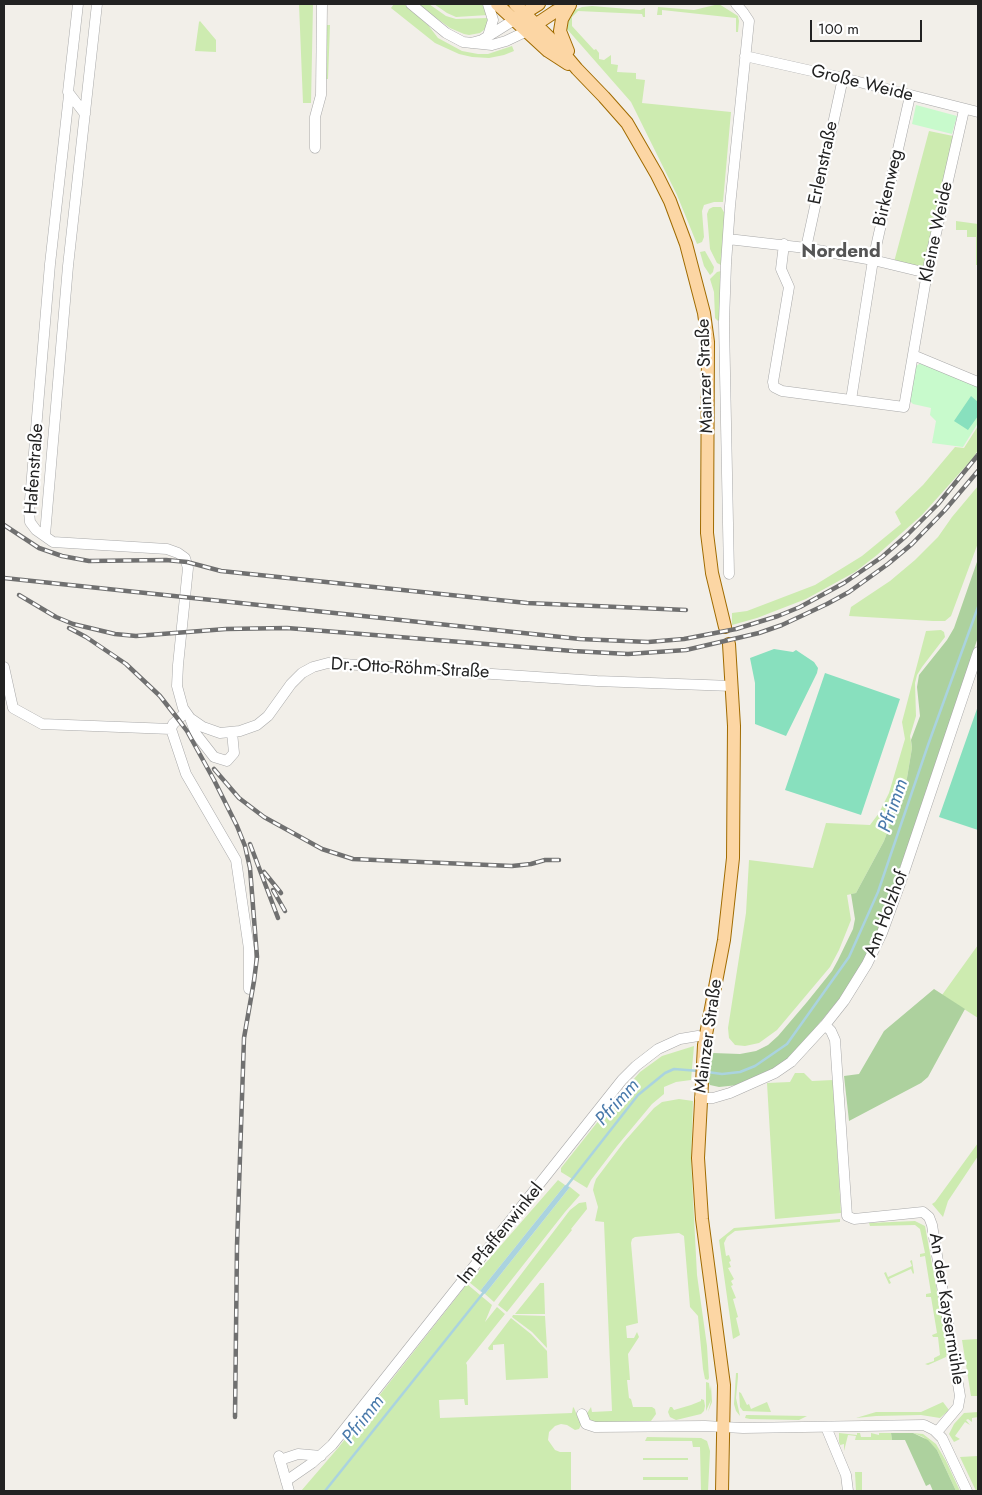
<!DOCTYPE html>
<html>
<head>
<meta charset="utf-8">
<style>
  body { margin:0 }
  #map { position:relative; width:982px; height:1495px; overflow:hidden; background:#f2efe9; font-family:Jost,sans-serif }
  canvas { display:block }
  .frame { position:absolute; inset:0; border:5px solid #222; pointer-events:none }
  .scale { position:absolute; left:810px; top:20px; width:112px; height:22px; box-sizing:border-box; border:2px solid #222; border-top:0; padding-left:6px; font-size:15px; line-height:18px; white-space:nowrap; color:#222; -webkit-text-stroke:4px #fff; paint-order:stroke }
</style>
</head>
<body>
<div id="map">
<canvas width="982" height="1495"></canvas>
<div class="frame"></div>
<div class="scale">100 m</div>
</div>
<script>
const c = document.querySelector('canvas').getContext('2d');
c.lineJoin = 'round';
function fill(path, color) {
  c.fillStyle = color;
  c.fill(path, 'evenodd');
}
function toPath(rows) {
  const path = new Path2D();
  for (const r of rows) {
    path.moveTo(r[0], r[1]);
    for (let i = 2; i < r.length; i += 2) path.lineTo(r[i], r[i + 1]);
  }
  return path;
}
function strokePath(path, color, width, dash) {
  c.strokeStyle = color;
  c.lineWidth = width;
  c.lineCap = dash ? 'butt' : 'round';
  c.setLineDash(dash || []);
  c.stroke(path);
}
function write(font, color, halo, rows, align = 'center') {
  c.font = font + ' Jost,sans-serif';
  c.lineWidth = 4.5;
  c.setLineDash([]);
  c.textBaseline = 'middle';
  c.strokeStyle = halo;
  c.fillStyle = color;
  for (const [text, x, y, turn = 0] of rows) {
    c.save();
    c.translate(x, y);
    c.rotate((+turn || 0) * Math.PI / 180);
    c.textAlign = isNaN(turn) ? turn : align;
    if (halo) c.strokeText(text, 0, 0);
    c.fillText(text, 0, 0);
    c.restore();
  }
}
const grass = toPath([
  [299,4,313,4,311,103,303,103],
  [394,4,404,4,428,25,438,38,462,51,478,54,488,54,512,46,514,51,504,55,489,58,472,57,459,54,435,43,391,8],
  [417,4,429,4,446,16,456,19,488,18,488,23,484,30,480,33,469,35,464,34,450,28],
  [434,4,482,4,488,15,456,17,447,13],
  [719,4,738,16,739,21,738,32,736,32,736,18,662,10,662,15,657,15,658,7,694,10],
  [592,6,640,10,645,8,645,17,643,17,642,14,578,11,572,17,572,26,594,50,596,49,599,53,599,59,604,60,611,55,611,64,618,65,617,72,636,73,636,79,645,80,642,103,731,112,723,202,714,202,704,205,702,211,704,237,702,242,697,244,677,195,631,102,567,29,567,20,569,15,575,10,582,7],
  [200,21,216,40,216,52,195,51,199,22],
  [327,25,330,25,328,79,326,79],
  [929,131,958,137,927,271,894,262],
  [713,207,721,207,725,214,721,265,717,263,710,249,707,214,709,209],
  [956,221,978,224,978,265,976,265,976,237,967,237,967,230,956,230],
  [705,251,714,267,713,272,710,275,704,266,700,252],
  [721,271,720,319,718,321,715,318,714,292,710,279,717,272],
  [978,426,978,450,974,457,922,515,877,555,855,572,806,599,757,618,732,625,732,613,747,611,815,585,862,556,901,524,895,512,923,485,955,447,964,448],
  [978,486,978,543,951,616,945,621,933,621,849,616,851,607,890,581,915,560,938,537,952,517],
  [941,630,944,632,945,637,922,667,917,675,915,683,916,716,910,736,912,748,907,778,884,841,856,893,847,895,851,920,839,950,830,967,777,1030,759,1043,745,1046,735,1045,729,1038,728,1028,746,913,749,860,813,868,826,823,870,825,879,813,889,793,905,739,902,722,926,631],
  [978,945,978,1018,942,995],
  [694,1046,691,1080,676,1082,664,1087,664,1094,652,1104,617,1146,591,1180,587,1188,561,1172,561,1168,611,1105,640,1072,662,1056],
  [795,1073,804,1073,812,1081,833,1080,841,1213,775,1219,767,1083,790,1082],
  [679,1099,693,1101,691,1160,697,1275,707,1346,709,1378,708,1380,705,1379,703,1369,698,1316,690,1307,684,1236,679,1233,635,1237,632,1239,631,1243,638,1323,626,1326,627,1338,634,1338,637,1332,639,1337,628,1354,630,1380,627,1380,629,1398,631,1399,633,1407,652,1407,655,1409,656,1414,651,1421,646,1423,590,1422,586,1415,591,1407,592,1412,612,1411,604,1222,595,1221,598,1207,593,1190,594,1185,596,1179,624,1142,654,1108,662,1102],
  [978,1143,978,1156,948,1201,943,1217,932,1204,935,1202],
  [558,1180,565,1185,480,1291,469,1282],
  [570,1187,580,1195,565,1212,494,1302,485,1294],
  [586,1202,587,1209,571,1229,572,1230,507,1312,498,1305,500,1302,570,1210,579,1203],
  [840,1219,840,1222,735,1231,727,1237,724,1243,726,1256,729,1255,731,1261,729,1262,731,1267,728,1268,734,1279,731,1281,733,1285,731,1286,736,1298,733,1299,738,1317,736,1318,740,1335,733,1339,719,1240,734,1228],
  [915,1221,925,1226,947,1345,947,1352,946,1357,928,1365,925,1364,934,1361,934,1358,940,1355,938,1337,933,1337,932,1335,937,1333,931,1297,926,1297,926,1294,931,1293,925,1256,920,1257,920,1254,925,1253,920,1229,915,1225,870,1226,869,1223],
  [912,1260,914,1273,913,1274,911,1269,889,1279,891,1283,889,1284,884,1273,886,1272,888,1277,912,1266,910,1261],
  [540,1283,544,1283,545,1314,515,1314],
  [467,1284,492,1305,485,1322,497,1307,505,1314,466,1363,467,1365,468,1405,465,1405,464,1399,439,1400,440,1418,572,1413,573,1407,574,1408,581,1425,579,1429,575,1430,567,1425,561,1424,555,1426,549,1432,548,1440,555,1450,560,1452,571,1452,571,1491,301,1491,338,1448],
  [513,1315,545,1316,547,1348,532,1332,512,1317],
  [511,1318,531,1334,547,1351,548,1378,506,1380,504,1344,493,1345,493,1350,489,1350,488,1348],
  [978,1339,978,1396,971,1396,962,1340],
  [736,1373,738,1373,738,1377,736,1398,740,1416,736,1411,734,1404],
  [706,1382,709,1383,710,1391,711,1385,712,1402,708,1412,711,1400,706,1411],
  [739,1392,741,1393,747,1405,749,1404,751,1409,767,1402,771,1412,743,1411,740,1407],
  [701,1399,704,1400,705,1406,704,1411,701,1414,676,1420,670,1417,668,1412,670,1407,672,1407,674,1410,691,1405,701,1401],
  [943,1402,949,1410,940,1418,921,1415,876,1416,856,1418,876,1412,921,1412],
  [978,1412,978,1417,972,1418,972,1422,968,1419,966,1420,970,1425,965,1422,955,1436,960,1439,954,1442,949,1434,954,1424,964,1413],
  [746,1415,748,1415,807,1416,799,1420,750,1419,745,1418],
  [839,1433,857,1435,857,1433,860,1433,861,1437,871,1437,871,1433,879,1435,879,1433,891,1433,892,1440,855,1440,856,1436,848,1435,844,1451,844,1444,840,1445,839,1442],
  [913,1433,923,1434,936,1444,946,1461,960,1491,956,1491,937,1450,923,1437],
  [647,1437,701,1438,707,1441,710,1451,708,1491,701,1491,700,1447,693,1447,692,1441,645,1441],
  [978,1456,978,1491,976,1491,960,1457],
  [643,1458,688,1458,688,1460,643,1460],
  [855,1472,862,1472,862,1491,856,1491],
  [643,1477,688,1477,688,1480,643,1480]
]);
const forest = toPath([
  [978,559,978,637,923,803,878,930,865,961,840,998,799,1048,790,1057,773,1069,738,1085,719,1087,710,1085,707,1080,710,1055,713,1053,740,1054,756,1051,768,1045,778,1036,807,1002,832,971,838,960,853,929,855,919,851,894,856,893,884,841,907,778,912,748,911,740,920,716,917,687,919,675,947,640,954,628],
  [934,989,965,1009,928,1077,921,1083,849,1121,844,1076,859,1074,884,1031],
  [891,1433,913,1433,928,1440,937,1450,956,1491,933,1491,930,1484,926,1486,905,1440,892,1440]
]);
const park = toPath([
  [916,105,957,116,952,134,912,124],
  [921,363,978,385,978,423,963,447,932,443,936,421,930,415,931,408,913,404,910,401,916,366]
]);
const pitch = toPath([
  [971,396,978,402,978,416,968,430,954,421],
  [774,649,793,652,796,650,814,662,818,668,817,673,786,736,755,724,755,683,750,658],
  [825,673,900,699,861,815,785,790],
  [978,706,978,830,939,817]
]);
const water = toPath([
  [565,1185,570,1187,485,1294,480,1291]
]);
const stream = toPath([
  [707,1072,722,1074,740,1072,755,1066,787,1044,849,957,878,892,928,745,978,607],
  [566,1187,638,1095,665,1073,674,1069,699,1071],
  [325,1491,484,1292]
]);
const minor = toPath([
  [78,4,68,92,85,114],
  [411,4,446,33,463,42,492,45,506,41,525,32],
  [488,4,493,20,488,36],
  [471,43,482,40,514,20],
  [745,56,843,78,978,112],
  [69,95,50,264,29,512,30,522,36,530,53,542,167,549,178,553,185,558,188,568,178,665,177,686,183,708,190,718,203,727,220,733,240,731,257,725,268,716,291,684,302,673,313,667,328,663,597,681,732,686],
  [315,148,315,117,321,95,322,4],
  [728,239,806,248,873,260,927,273],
  [784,244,781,269,789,287,773,382,774,387,782,391,904,407,927,273,964,110],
  [806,248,843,78],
  [913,355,978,382],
  [851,400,873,260,910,96],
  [45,535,68,266,97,4],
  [729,574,724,322,726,264,730,206,749,21,743,12,736,4],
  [4,667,13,708,42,724,171,729,173,724,185,713],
  [190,718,196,734,214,757,227,761,234,753,232,732],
  [171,729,186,774,236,860,249,949,249,989],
  [825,1025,831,1031,835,1040,847,1216,854,1219,923,1212,929,1217,932,1225,960,1396,958,1407,937,1432],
  [700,1098,713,1098,730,1093,775,1073,791,1062,825,1025,844,1001,867,964,882,933,901,881,978,652],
  [582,1414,586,1424,595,1427,705,1426,743,1428,924,1425,934,1430,942,1438,967,1491],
  [826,1427,846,1475,848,1491],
  [279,1456,289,1491],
  [280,1460,298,1454,321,1456],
  [286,1481,312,1463,332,1445,622,1080,636,1066,658,1049,680,1039,698,1036]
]);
const major = toPath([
  [497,4,548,51,568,64],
  [515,4,556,44,577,69,604,97,627,123,657,175,670,201,686,244,704,313,708,342,707,533,712,573,725,627],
  [518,17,539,4],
  [529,29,556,11,570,5],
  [568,51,560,31,562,19,570,5],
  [722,1491,724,1385,702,1219,698,1158,704,1045,724,940,733,858,734,726,729,644]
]);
const rail = toPath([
  [4,525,39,548,62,556,89,561,166,560,187,562,221,571,527,603,686,610],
  [4,578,580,639,648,642,684,639,736,629,778,616,800,607,844,583,882,557,906,536,938,504,978,455],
  [19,595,56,617,73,624,115,634,136,636,226,629,287,628,573,651,628,654,686,650,759,633,782,625,827,604,849,592,888,564,912,544,945,510,978,471],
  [69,628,86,637,126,664,160,696,178,719,187,731,214,780,237,826,245,846,250,868,257,957,254,981,244,1038,237,1246,235,1417],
  [214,769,239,798,264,817,322,849,353,859,512,866,531,864,545,860,559,860],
  [250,844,278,918],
  [264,872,281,893],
  [273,890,285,911]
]);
const streetNames = [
  ["Große Weide",862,84,14],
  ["Erlenstraße",824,163,-78],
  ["Birkenweg",889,188,-77],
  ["Kleine Weide",937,232,-78],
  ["Mainzer Straße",706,376,-92],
  ["Hafenstraße",35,469,-86],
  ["Dr.-Otto-Röhm-Straße",410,669,3],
  ["Am Holzhof",887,914,-69],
  ["Mainzer Straße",709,1036,-82],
  ["Im Pfaffenwinkel",501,1234,-51],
  ["An der Kaysermühle",946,1309,81]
];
const neighbourhoodNames = [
  ["Nordend",841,252]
];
const waterNames = [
  ["Pfrimm",894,806,-71],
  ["Pfrimm",618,1103,-48],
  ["Pfrimm",364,1420,-52]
];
fill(grass, '#cdebb0');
fill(forest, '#add19e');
fill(park, '#c8facc');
fill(pitch, '#88e0be');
fill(water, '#aad3df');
strokePath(stream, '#aad3df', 2.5);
strokePath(minor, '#a9a9a9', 11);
strokePath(major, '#a06b00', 14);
strokePath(minor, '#fff', 10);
strokePath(major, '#fcd6a4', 12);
strokePath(rail, '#707070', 4.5);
strokePath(rail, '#fff', 2.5, [8]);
write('18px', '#222', '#fff', streetNames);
write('bold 19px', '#555', '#fff', neighbourhoodNames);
write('italic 19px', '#4a7aab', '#fff', waterNames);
</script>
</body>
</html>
